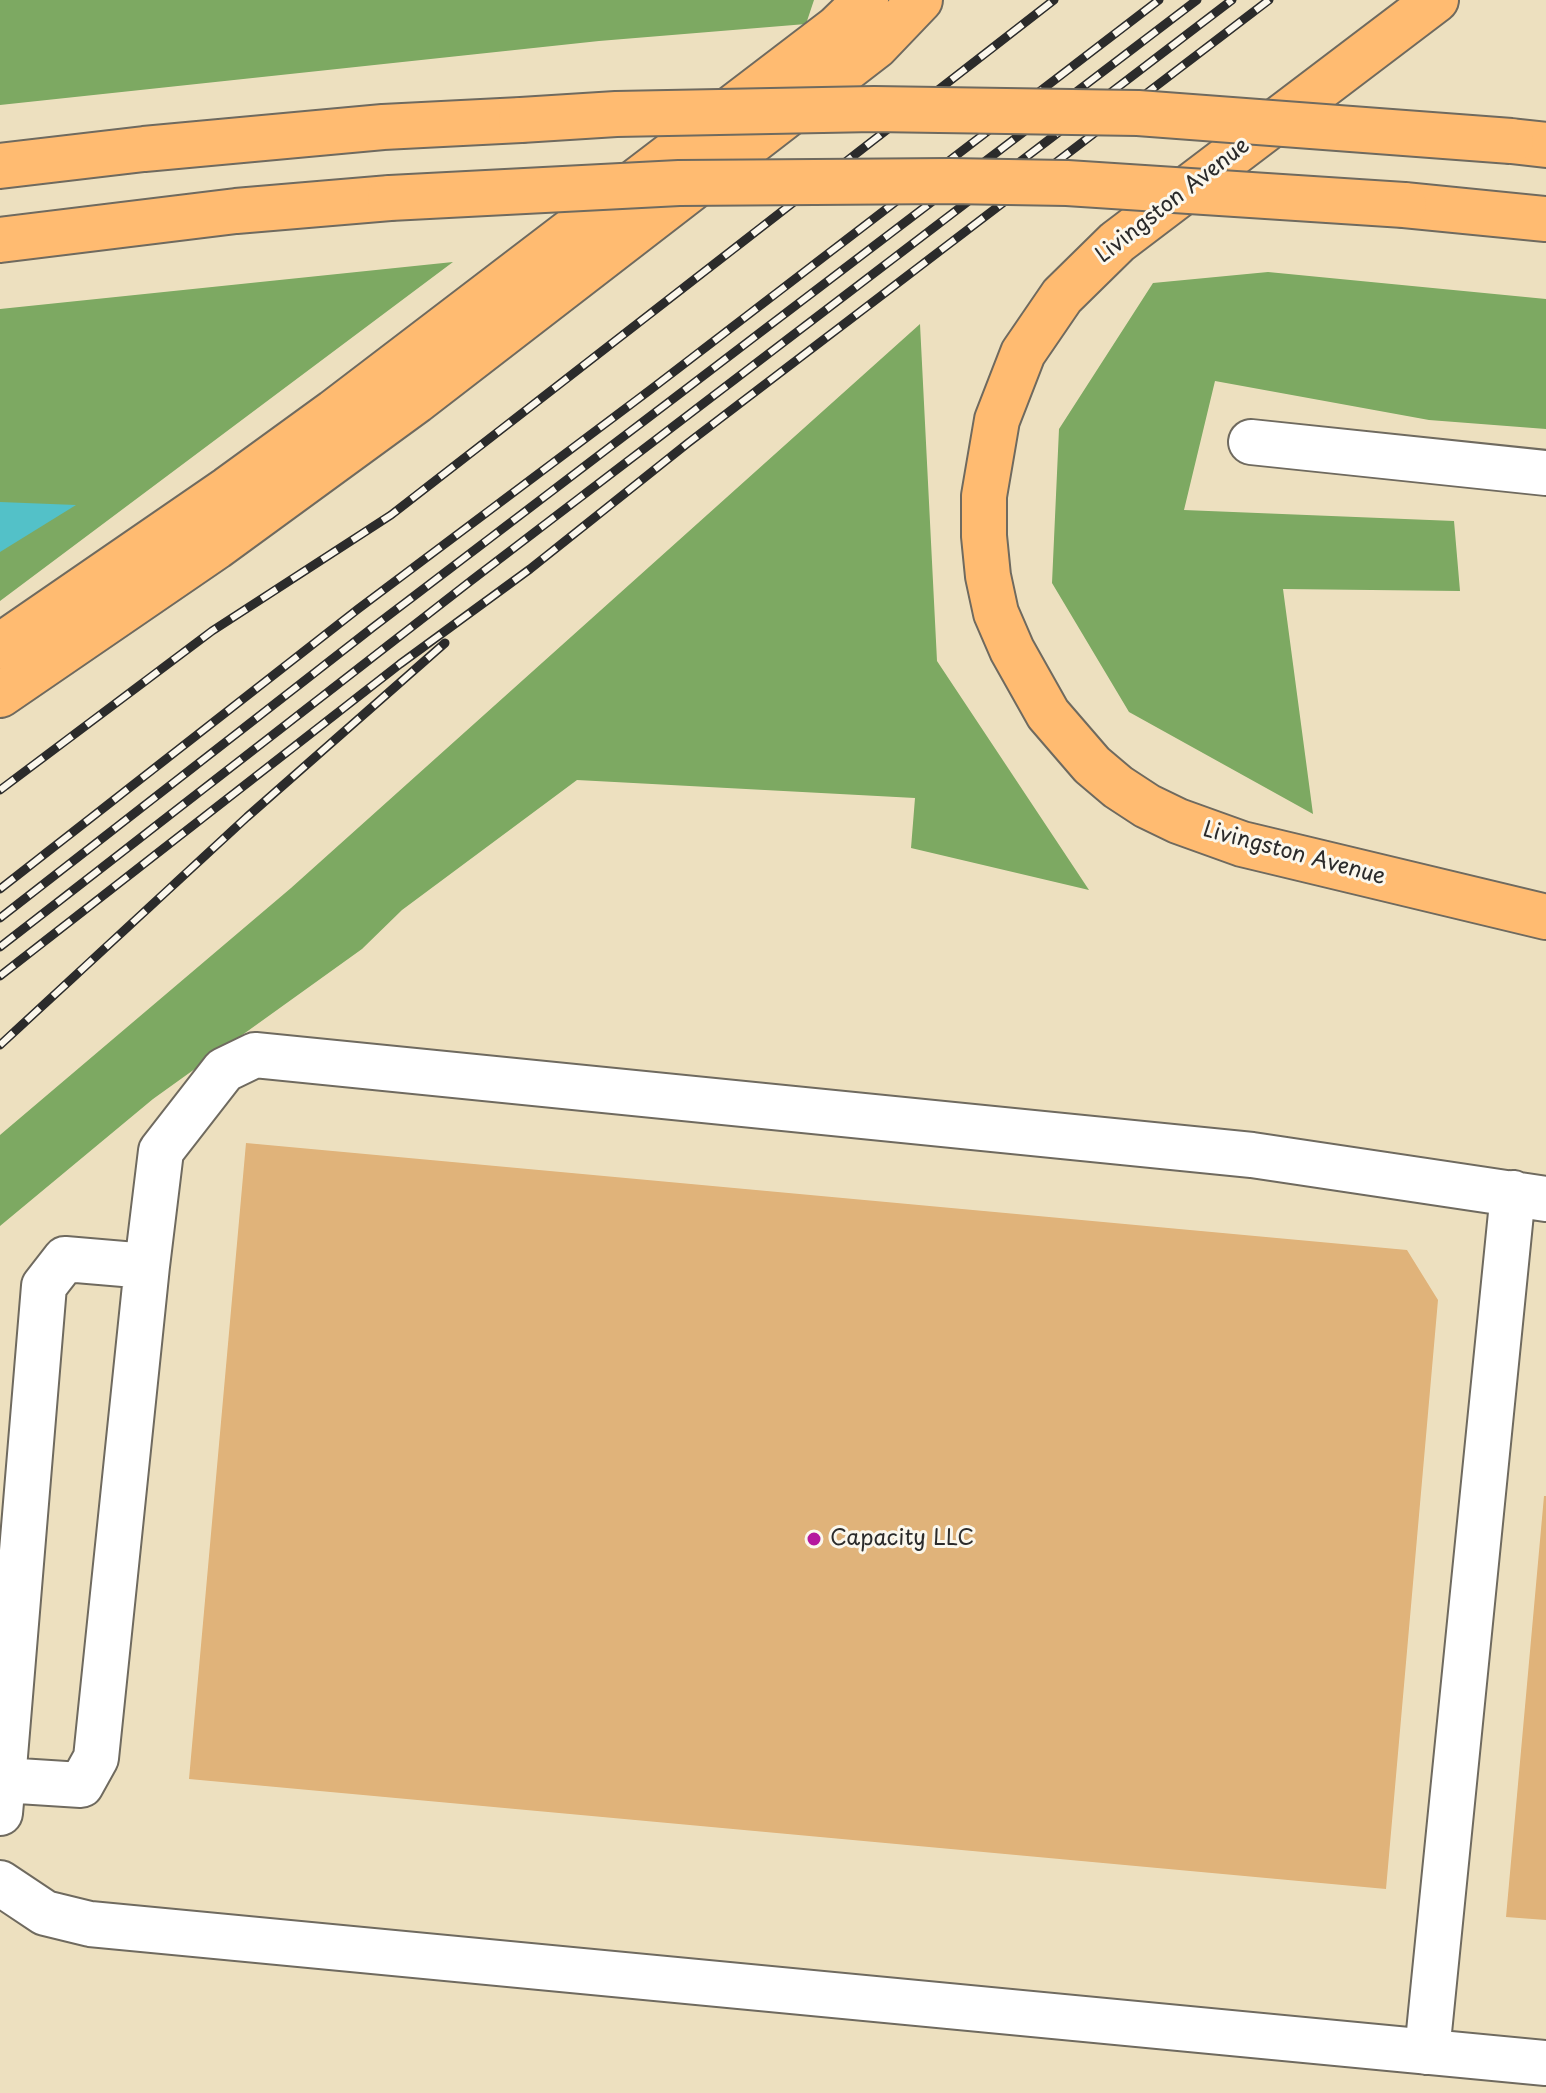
<!DOCTYPE html>
<html>
<head>
<meta charset="utf-8">
<style>
  body { margin:0 }
  canvas { display:block; background:#ede0bf }
</style>
</head>
<body>
<canvas width="1546" height="2093"></canvas>
<script>
const c = document.querySelector('canvas').getContext('2d');
c.lineJoin = 'round';
function fill(path, color) {
  c.fillStyle = color;
  c.fill(path, 'evenodd');
}
function toPath(rows) {
  const path = new Path2D();
  for (const r of rows) {
    path.moveTo(r[0], r[1]);
    for (let i = 2; i < r.length; i += 2) path.lineTo(r[i], r[i + 1]);
  }
  return path;
}
function strokePath(path, color, width, dash) {
  c.strokeStyle = color;
  c.lineWidth = width;
  c.lineCap = dash ? 'butt' : 'round';
  c.setLineDash(dash || []);
  c.stroke(path);
}
function write(font, color, halo, rows, align = 'center') {
  c.font = font + ' "Playpen Sans",sans-serif';
  c.lineWidth = 6;
  c.setLineDash([]);
  c.textBaseline = 'middle';
  c.strokeStyle = halo;
  c.fillStyle = color;
  for (const [text, x, y, turn = 0] of rows) {
    c.save();
    c.translate(x, y);
    c.rotate((+turn || 0) * Math.PI / 180);
    c.textAlign = isNaN(turn) ? turn : align;
    if (halo) c.strokeText(text, 0, 0);
    c.fillText(text, 0, 0);
    c.restore();
  }
}
const forest = toPath([
  [0,0,814,0,806,24,599,41,0,105],
  [453,262,0,601,0,309],
  [1268,272,1546,299,1546,429,1429,420,1215,381,1184,510,1454,521,1460,591,1283,589,1313,814,1129,712,1052,583,1059,429,1153,283],
  [920,324,937,661,1089,890,911,848,915,798,577,780,402,910,362,949,153,1099,0,1226,0,1135,291,888]
]);
const water = toPath([
  [0,502,76,505,0,552]
]);
const building = toPath([
  [246,1143,1407,1250,1438,1300,1386,1889,189,1779],
  [1544,1496,1546,1496,1546,1920,1506,1917]
]);
const minor = toPath([
  [1251,442,1546,473],
  [147,1266,161,1151,224,1070,255,1055,1252,1155,1546,1199],
  [0,1813,3,1780,44,1286,65,1259,147,1266,96,1758,81,1785,3,1780],
  [0,1883,45,1913,90,1924,1546,2063],
  [1427,2052,1513,1193]
]);
const major = toPath([
  [1436,0,1117,242,1062,296,1023,353,997,420,984,496,984,536,988,576,996,613,1012,650,1048,714,1092,765,1118,787,1147,806,1178,821,1242,844,1546,917]
]);
const highway = toPath([
  [1511,141,1546,145],
  [0,166,144,149,383,127,521,120],
  [1404,205,1546,219],
  [0,240,236,211,390,198],
  [0,646,228,489,334,412,837,28,866,0],
  [0,695,216,547,416,401,876,46,920,0]
]);
const rail = toPath([
  [0,790,212,631,391,515,1054,0],
  [0,889,358,609,650,390,1159,0],
  [0,918,372,628,1197,0],
  [0,947,472,580,1232,0],
  [0,976,400,664,530,569,688,443,1269,0],
  [0,1045,247,817,445,643]
]);
const highwayBridge = toPath([
  [521,120,616,114,874,109,1138,113,1511,141],
  [390,198,679,183,949,181,1067,183,1404,205]
]);
const markers = [
  [814,1539,8,"#b5179e"]
];
const streetNames = [
  ["Livingston Avenue",1173,201,-38],
  ["Livingston Avenue",1294,854,15]
];
const poiNames = [
  ["Capacity LLC",830,1539]
];
fill(forest, '#7da962');
fill(water, '#53c1c8');
fill(building, '#e0b37a');
strokePath(minor, '#6f6a5f', 48);
strokePath(major, '#6f6a5f', 48);
strokePath(highway, '#6f6a5f', 48);
strokePath(minor, '#fff', 44);
strokePath(major, '#ffbb71', 44);
strokePath(highway, '#ffbb71', 44);
strokePath(rail, '#2b2b2b', 9);
strokePath(rail, '#fbf7ec', 6, [18]);
strokePath(highwayBridge, '#6f6a5f', 48, []);
strokePath(highwayBridge, '#ffbb71', 44);
for (const [x, y, r, color] of markers) {
  const dot = new Path2D();
  dot.arc(x, y, r, 0, 2 * Math.PI);
  c.fillStyle = color;
  c.fill(dot);
  strokePath(dot, '#fbf7ec', 3);
}
write('22px', '#2b2b2b', '#fbf7ec', streetNames);
write('22px', '#2b2b2b', '#fbf7ec', poiNames, 'left');
</script>
</body>
</html>
